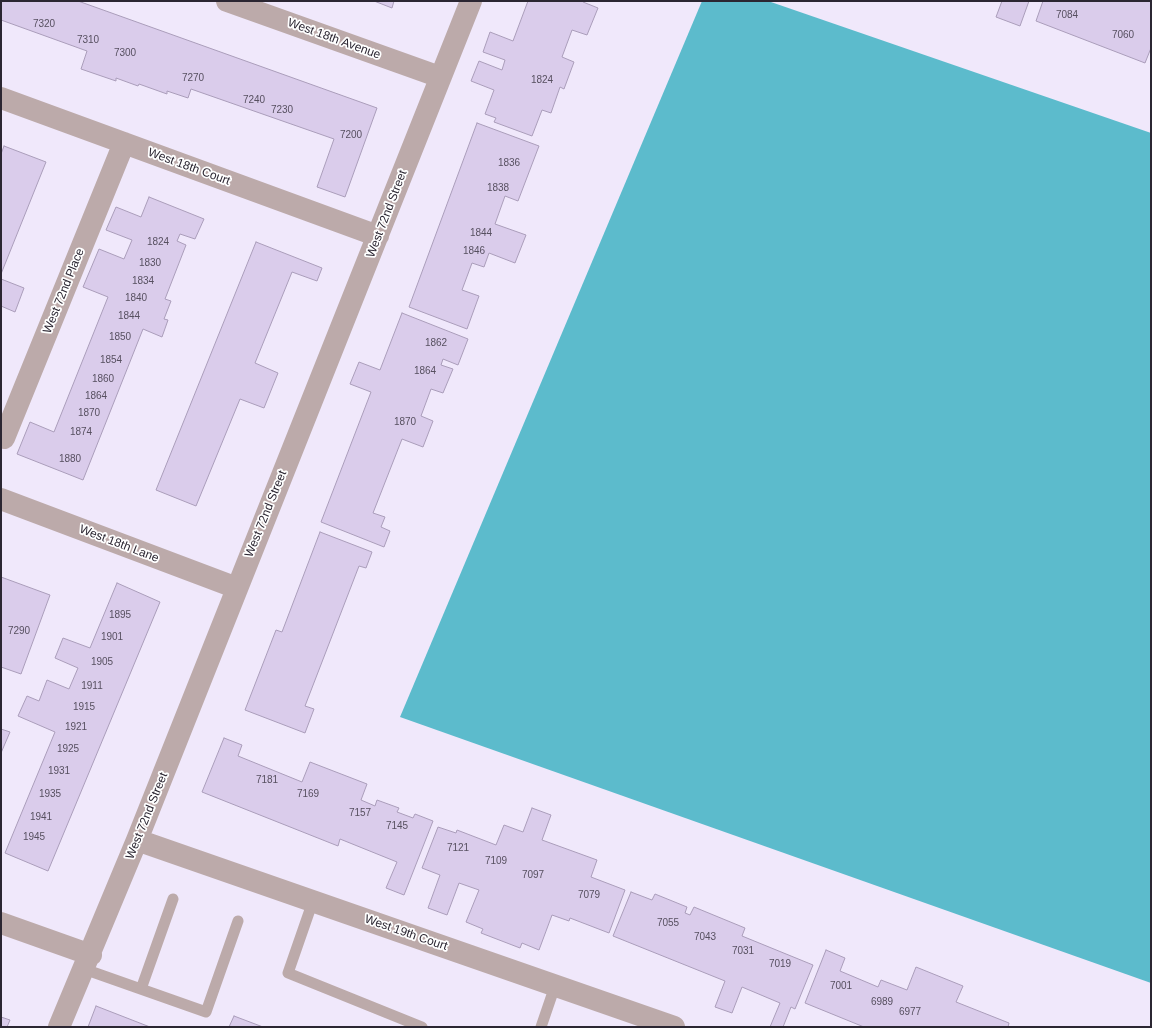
<!DOCTYPE html>
<html>
<head>
<meta charset="utf-8">
<style>
  body { margin:0 }
  #map { position:relative; width:1152px; height:1028px; overflow:hidden; background:#f0e8fb; font-family:Helvetica,sans-serif }
  canvas { display:block }
  .frame { position:absolute; inset:0; border:2px solid #2b2632; pointer-events:none }
</style>
</head>
<body>
<div id="map">
<canvas width="1152" height="1028"></canvas>
<div class="frame"></div>
</div>
<script>
const c = document.querySelector('canvas').getContext('2d');
c.lineJoin = 'round';
function fill(path, color) {
  c.fillStyle = color;
  c.fill(path, 'evenodd');
}
function toPath(rows) {
  const path = new Path2D();
  for (const r of rows) {
    path.moveTo(r[0], r[1]);
    for (let i = 2; i < r.length; i += 2) path.lineTo(r[i], r[i + 1]);
  }
  return path;
}
function strokePath(path, color, width, dash) {
  c.strokeStyle = color;
  c.lineWidth = width;
  c.lineCap = dash ? 'butt' : 'round';
  c.setLineDash(dash || []);
  c.stroke(path);
}
function write(font, color, halo, rows, align = 'center') {
  c.font = font + ' Helvetica,sans-serif';
  c.lineWidth = 3.5;
  c.setLineDash([]);
  c.textBaseline = 'middle';
  c.strokeStyle = halo;
  c.fillStyle = color;
  for (const [text, x, y, turn = 0] of rows) {
    c.save();
    c.translate(x, y);
    c.rotate((+turn || 0) * Math.PI / 180);
    c.textAlign = isNaN(turn) ? turn : align;
    if (halo) c.strokeText(text, 0, 0);
    c.fillText(text, 0, 0);
    c.restore();
  }
}
const water = toPath([
  [702,1,768,1,1151,133,1151,983,400,717]
]);
const building = toPath([
  [1,1,78,1,377,108,345,197,317,187,334,139,191,89,188,98,167,91,167,94,139,84,138,86,116,78,116,81,81,69,87,51,1,20,1,1],
  [374,1,394,1,392,8,374,1],
  [528,1,583,1,583,2,598,8,587,35,572,30,562,57,574,62,564,89,560,87,551,113,542,110,532,136,494,122,496,118,485,114,494,90,471,81,479,61,502,70,505,60,483,52,490,32,513,41,528,1],
  [1002,1,1029,1,1020,26,996,17,1002,1],
  [1043,1,1151,1,1151,48,1145,63,1036,21,1043,1],
  [477,123,539,146,518,201,505,196,495,224,526,235,515,263,489,253,484,267,472,263,462,290,479,296,467,329,409,307,477,123],
  [4,146,46,162,1,274,1,154,4,146],
  [149,197,204,219,195,239,180,234,177,241,186,245,165,299,171,301,164,319,168,320,162,337,143,329,83,480,17,454,30,422,54,432,108,297,83,287,99,249,124,259,132,240,106,230,116,207,141,217,149,197],
  [256,242,322,268,317,281,292,272,255,363,278,373,264,408,240,399,196,506,156,490,256,242],
  [1,279,24,288,15,312,1,306,1,279],
  [402,313,468,339,458,365,443,359,441,365,453,369,443,393,431,389,421,416,433,421,423,447,402,439,373,513,385,517,381,527,390,531,384,547,321,522,371,392,350,384,359,362,380,370,402,313],
  [320,532,372,552,366,568,359,566,305,706,314,709,305,733,245,710,276,630,282,632,320,532],
  [1,577,50,595,21,674,1,667,1,577],
  [117,583,160,602,48,871,5,853,55,732,18,716,27,696,39,701,47,680,69,689,78,668,55,658,63,638,90,648,117,583],
  [1,729,10,732,1,753,1,729],
  [224,738,242,745,238,756,302,782,310,762,367,784,361,800,375,806,377,800,399,808,397,812,413,818,415,814,433,821,404,895,386,888,397,862,340,839,338,846,202,792,224,738],
  [532,808,551,815,542,840,597,860,591,877,625,890,609,933,570,918,569,921,552,915,539,950,522,943,520,948,481,933,483,929,466,922,479,890,459,883,447,915,428,908,440,875,422,868,438,827,456,833,457,830,496,845,504,825,523,832,532,808],
  [631,892,652,900,655,894,687,907,685,913,690,915,694,907,745,928,742,936,813,965,795,1009,791,1007,783,1027,770,1027,780,1003,742,987,732,1013,715,1007,725,981,613,936,631,892],
  [826,950,845,958,840,971,878,987,881,980,907,990,916,967,963,986,956,1002,1009,1023,1008,1027,864,1027,805,1003,826,950],
  [96,1006,150,1027,88,1027,96,1006],
  [234,1016,263,1027,229,1027,234,1016],
  [1,1017,10,1020,7,1027,1,1027,1,1017]
]);
const service = toPath([
  [313,901,288,973,422,1027],
  [84,969,206,1012,238,921],
  [141,989,173,899],
  [541,1027,555,986]
]);
const minor = toPath([
  [227,1,440,77],
  [1,98,378,236],
  [4,438,124,143],
  [1,499,237,588],
  [137,840,674,1027],
  [1,923,91,955],
  [59,1027,137,840,471,1]
]);
const numberNames = [
  ["7084",1067,15],
  ["7320",44,24],
  ["7060",1123,35],
  ["7310",88,40],
  ["7300",125,53],
  ["7270",193,78],
  ["1824",542,80],
  ["7240",254,100],
  ["7230",282,110],
  ["7200",351,135],
  ["1836",509,163],
  ["1838",498,188],
  ["1844",481,233],
  ["1824",158,242],
  ["1846",474,251],
  ["1830",150,263],
  ["1834",143,281],
  ["1840",136,298],
  ["1844",129,316],
  ["1850",120,337],
  ["1862",436,343],
  ["1854",111,360],
  ["1864",425,371],
  ["1860",103,379],
  ["1864",96,396],
  ["1870",89,413],
  ["1870",405,422],
  ["1874",81,432],
  ["1880",70,459],
  ["1895",120,615],
  ["7290",19,631],
  ["1901",112,637],
  ["1905",102,662],
  ["1911",92,686],
  ["1915",84,707],
  ["1921",76,727],
  ["1925",68,749],
  ["1931",59,771],
  ["7181",267,780],
  ["1935",50,794],
  ["7169",308,794],
  ["7157",360,813],
  ["1941",41,817],
  ["7145",397,826],
  ["1945",34,837],
  ["7121",458,848],
  ["7109",496,861],
  ["7097",533,875],
  ["7079",589,895],
  ["7055",668,923],
  ["7043",705,937],
  ["7031",743,951],
  ["7019",780,964],
  ["7001",841,986],
  ["6989",882,1002],
  ["6977",910,1012]
];
const streetNames = [
  ["West 18th Avenue",334,39,20],
  ["West 18th Court",189,167,20],
  ["West 72nd Street",387,214,-69],
  ["West 72nd Place",64,291,-68],
  ["West 72nd Street",266,514,-68],
  ["West 18th Lane",119,544,21],
  ["West 72nd Street",147,816,-68],
  ["West 19th Court",406,933,19]
];
fill(water, '#5cbbcc');
fill(building, '#dacceb');
strokePath(building, '#aa9dba', 1);
strokePath(service, '#bcaaaa', 11);
strokePath(minor, '#bcaaaa', 22);
write('10px', '#575060', null, numberNames);
write('12px', '#2b2632', '#fff', streetNames);
</script>
</body>
</html>
